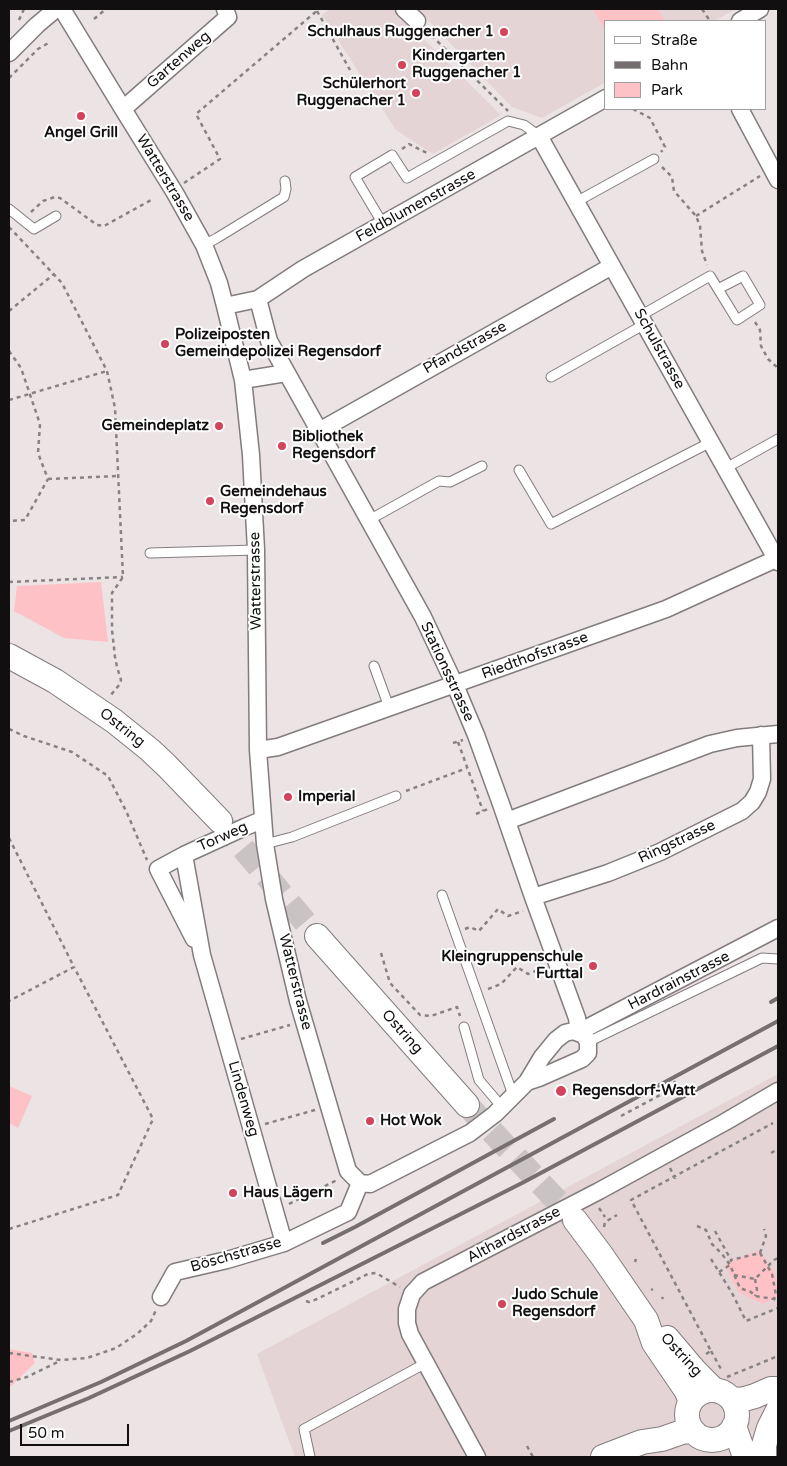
<!DOCTYPE html>
<html>
<head>
<meta charset="utf-8">
<style>
  body { margin:0 }
  #map { position:relative; width:787px; height:1466px; overflow:hidden; background:#ebe3e4; font-family:"Varela Round",sans-serif }
  canvas { display:block }
  .frame { position:absolute; inset:0; border:10px solid #120f10; pointer-events:none }
  .legend { position:absolute; left:604px; top:20px; width:162px; height:90px; box-sizing:border-box; background:#fff; border:1px solid #a09f9f; margin:0; padding:6px 9px; list-style:none; font-size:15px; color:#120f10 }
  .legend li { display:flex; align-items:center; gap:10px; height:25px }
  .legend b { width:25px; border:1px solid #a09f9f }
  .scale { position:absolute; left:20px; top:1424px; width:109px; height:22px; box-sizing:border-box; border:2px solid #120f10; border-top:0; padding-left:6px; font-size:15px; line-height:18px; white-space:nowrap; color:#120f10; -webkit-text-stroke:4px #fff; paint-order:stroke }
</style>
</head>
<body>
<div id="map">
<canvas width="787" height="1466"></canvas>
<div class="frame"></div>
<ul class="legend">
<li><b style="height:6px;background:#fff"></b>Straße</li>
<li><b style="height:6px;background:#756f70"></b>Bahn</li>
<li><b style="height:14px;background:#fec2c6"></b>Park</li>
</ul>
<div class="scale">50 m</div>
</div>
<script>
const c = document.querySelector('canvas').getContext('2d');
c.lineJoin = 'round';
function fill(path, color) {
  c.fillStyle = color;
  c.fill(path, 'evenodd');
}
function toPath(rows) {
  const path = new Path2D();
  for (const r of rows) {
    if (r.length === 3) {
      path.moveTo(r[0] + r[2], r[1]);
      path.arc(r[0], r[1], r[2], 0, 2 * Math.PI);
      continue;
    }
    path.moveTo(r[0], r[1]);
    for (let i = 2; i < r.length; i += 2) path.lineTo(r[i], r[i + 1]);
  }
  return path;
}
function strokePath(path, color, width, dash) {
  c.strokeStyle = color;
  c.lineWidth = width;
  c.lineCap = dash ? 'butt' : 'round';
  c.setLineDash(dash || []);
  c.stroke(path);
}
function write(font, color, halo, rows, align = 'center') {
  c.font = font + ' "Varela Round",sans-serif';
  c.lineWidth = 4;
  c.setLineDash([]);
  c.textBaseline = 'middle';
  c.strokeStyle = halo;
  c.fillStyle = color;
  for (const [text, x, y, turn = 0] of rows) {
    c.save();
    c.translate(x, y);
    c.rotate((+turn || 0) * Math.PI / 180);
    c.textAlign = isNaN(turn) ? turn : align;
    if (halo) c.strokeText(text, 0, 0);
    c.fillText(text, 0, 0);
    c.restore();
  }
}
const built = toPath([
  [330,9,393,9,501,115,433,154,396,130,322,15],
  [417,9,736,9,714,21,606,21,606,82,542,118,512,107],
  [778,1074,778,1457,295,1457,257,1354]
]);
const green = toPath([
  [593,9,658,9,665,21,606,21,606,32],
  [101,582,108,642,64,638,14,611,17,586],
  [9,1086,32,1096,18,1128,9,1123],
  [760,1250,775,1273,778,1293,778,1297,762,1304,738,1291,725,1264],
  [9,1349,32,1353,35,1363,9,1388]
]);
const secondaryTunnel = toPath([
  [220,821,317,936],
  [467,1105,575,1220]
]);
const path = toPath([
  [702,9,710,21],
  [317,11,350,70],
  [94,19,106,9],
  [19,20,24,9],
  [426,30,508,111],
  [9,78,38,49,50,42],
  [633,109,650,118,665,147,661,152],
  [402,149,409,144,427,153],
  [662,167,672,177,674,191,696,216,700,226,702,251,707,265],
  [184,183,220,159,196,114,319,9],
  [31,212,43,201,55,197,60,198,97,225,104,226,153,199],
  [696,216,760,176],
  [9,227,62,283,107,371,115,408,123,577,112,593,112,630,115,657,117,667,121,680,120,684,110,696],
  [9,311,54,274],
  [755,322,760,330,761,346,768,359,778,368],
  [9,351,21,368,40,424,38,453,48,479,25,520,9,521],
  [9,400,107,371],
  [48,479,118,476],
  [9,582,123,577],
  [9,729,24,736,72,752,108,776,127,813,147,860],
  [458,742,483,811],
  [453,743,463,740],
  [406,791,467,768],
  [476,814,488,809],
  [9,838,74,967,9,1001],
  [465,929,470,927,479,931,498,909,508,916,523,911],
  [381,953,390,983,420,1015,431,1016,457,1007,460,1016],
  [488,989,501,984,517,967,528,974,543,968],
  [241,1039,290,1025],
  [674,1081,677,1086],
  [621,1116,677,1086,681,1093],
  [265,1124,315,1110],
  [771,1153,778,1149],
  [670,1168,677,1182],
  [289,1204,337,1180],
  [599,1208,605,1217],
  [697,1226,706,1230,712,1244,722,1254,730,1265,740,1288,751,1292,755,1296,774,1299,778,1302],
  [604,1227,605,1222,617,1215],
  [9,1229,118,1195,153,1119,74,967],
  [715,1231,731,1260],
  [760,1253,772,1274,776,1295,774,1299],
  [711,1259,732,1293,746,1321,778,1308],
  [635,1262,636,1259],
  [719,1272,730,1265,731,1260,760,1253,766,1236,764,1229],
  [734,1275,755,1279,774,1260,778,1258],
  [755,1279,757,1290,755,1296],
  [651,1289,653,1290],
  [662,1299,663,1297],
  [306,1301,309,1302,317,1299,368,1274,376,1273,400,1287],
  [711,1351,721,1369],
  [9,1353,61,1360,87,1358,116,1348,137,1334,151,1321,156,1310],
  [706,1354,711,1351,631,1200,773,1123],
  [727,1377,778,1356],
  [9,1382,27,1377,60,1361],
  [527,1446,533,1457]
]);
const service = toPath([
  [576,202,654,159],
  [9,209,34,229,56,216],
  [383,224,355,177,392,155,407,178,508,121,524,125,539,136],
  [204,245,217,238,284,197,286,189,285,181],
  [640,316,710,276,718,289,737,320,760,305,743,276,718,289],
  [551,377,645,324],
  [726,468,778,439],
  [519,470,551,524,711,442],
  [369,520,439,481,450,482,482,466],
  [150,553,256,550],
  [374,666,389,707],
  [265,844,292,837,396,796],
  [442,895,513,1095],
  [464,1027,479,1080,502,1107],
  [588,1042,762,958,778,959],
  [310,1457,304,1429,426,1363]
]);
const minor = toPath([
  [62,9,123,109,175,193,204,245,219,283,225,306,243,380,251,455,256,550,258,750,265,844,274,899,298,1001,348,1171,360,1183],
  [404,9,417,21],
  [740,21,760,9],
  [9,53,37,25,56,9],
  [123,109,228,17,225,9],
  [740,109,778,180],
  [539,136,778,562],
  [258,299,269,341,423,617,455,685,476,735,501,804,533,897,577,1018,579,1032],
  [225,306,258,299,303,269,606,98],
  [243,380,286,373],
  [319,431,612,266],
  [258,750,278,747,666,609,778,558],
  [507,821,710,744,737,738,778,734],
  [184,855,202,955,284,1243],
  [533,897,608,873,660,852,742,811,752,802,758,792,762,779,761,735],
  [194,939,158,869,184,855,245,827,262,820],
  [579,1032,778,928],
  [360,1183,370,1184,470,1133,495,1114,527,1082,542,1057,556,1040,565,1033,573,1031,584,1035,588,1042,588,1053,582,1059,539,1078,527,1082],
  [161,1297,175,1272,227,1260,284,1243,348,1212,360,1183],
  [477,1457,410,1334,407,1323,407,1309,412,1294,423,1282,599,1191,725,1122,778,1091]
]);
const secondary = toPath([
  [9,656,55,681,114,721,150,750,167,766,220,821],
  [317,936,467,1105],
  [575,1220,602,1256,646,1320,654,1343,686,1390,691,1401],
  [667,1338,695,1371,714,1390],
  [712,1415,25],
  [731,1399,741,1400,755,1396,771,1389,778,1389],
  [734,1426,745,1457],
  [603,1457,642,1442,662,1439,685,1431,694,1432],
  [764,1457,764,1445,769,1428,778,1410]
]);
const rail = toPath([
  [771,1002,778,998],
  [323,1243,355,1227,554,1119],
  [9,1421,101,1382,186,1341,778,1021],
  [9,1431,89,1398,190,1351,524,1182,778,1046]
]);
const markers = [
  [504,32,5,"#d3435c"],
  [402,65,5,"#d3435c"],
  [416,93,5,"#d3435c"],
  [81,116,5,"#d3435c"],
  [165,344,5,"#d3435c"],
  [219,426,5,"#d3435c"],
  [282,446,5,"#d3435c"],
  [210,501,5,"#d3435c"],
  [288,797,5,"#d3435c"],
  [593,966,5,"#d3435c"],
  [561,1091,6,"#d3435c"],
  [370,1121,5,"#d3435c"],
  [233,1193,5,"#d3435c"],
  [502,1304,5,"#d3435c"]
];
const poiNames = [
  ["Schulhaus Ruggenacher 1",494,32,"right"],
  ["Kindergarten",412,56],
  ["Ruggenacher 1",412,73],
  ["Schülerhort",406,84,"right"],
  ["Ruggenacher 1",406,101,"right"],
  ["Angel Grill",81,133,"center"],
  ["Polizeiposten",175,335],
  ["Gemeindepolizei Regensdorf",175,352],
  ["Gemeindeplatz",209,426,"right"],
  ["Bibliothek",292,437],
  ["Regensdorf",292,454],
  ["Gemeindehaus",220,492],
  ["Regensdorf",220,509],
  ["Imperial",298,797],
  ["Kleingruppenschule",583,957,"right"],
  ["Furttal",583,974,"right"],
  ["Regensdorf-Watt",572,1091],
  ["Hot Wok",380,1121],
  ["Haus Lägern",243,1193],
  ["Judo Schule",512,1295],
  ["Regensdorf",512,1312]
];
const streetNames = [
  ["Gartenweg",179,60,-41],
  ["Watterstrasse",165,178,59],
  ["Feldblumenstrasse",416,206,-29],
  ["Pfandstrasse",465,348,-29],
  ["Schulstrasse",659,349,61],
  ["Watterstrasse",256,581,-91],
  ["Riedthofstrasse",535,656,-20],
  ["Stationsstrasse",447,672,65],
  ["Ostring",122,728,38],
  ["Torweg",223,837,-24],
  ["Ringstrasse",677,842,-25],
  ["Hardrainstrasse",679,981,-27],
  ["Watterstrasse",295,982,76],
  ["Ostring",402,1032,48],
  ["Lindenweg",243,1099,74],
  ["Althardstrasse",514,1235,-28],
  ["Böschstrasse",236,1255,-16],
  ["Ostring",681,1355,47]
];
fill(built, '#e4d4d5');
fill(green, '#fec2c6');
strokePath(secondaryTunnel, '#cac3c4', 24, [24, 12]);
strokePath(service, '#837c7d', 11);
strokePath(minor, '#837c7d', 19);
strokePath(secondary, '#837c7d', 26);
strokePath(path, '#878283', 2.5, [4, 4]);
strokePath(service, '#fff', 9);
strokePath(minor, '#fff', 16);
strokePath(secondary, '#fff', 24);
strokePath(rail, '#756f70', 4);
for (const [x, y, r, color] of markers) {
  const dot = new Path2D();
  dot.arc(x, y, r, 0, 2 * Math.PI);
  c.fillStyle = color;
  c.fill(dot);
  strokePath(dot, '#fff', 2);
}
write('bold 15px', '#120f10', '#fff', poiNames, 'left');
write('15px', '#120f10', '#fff', streetNames);
</script>
</body>
</html>
